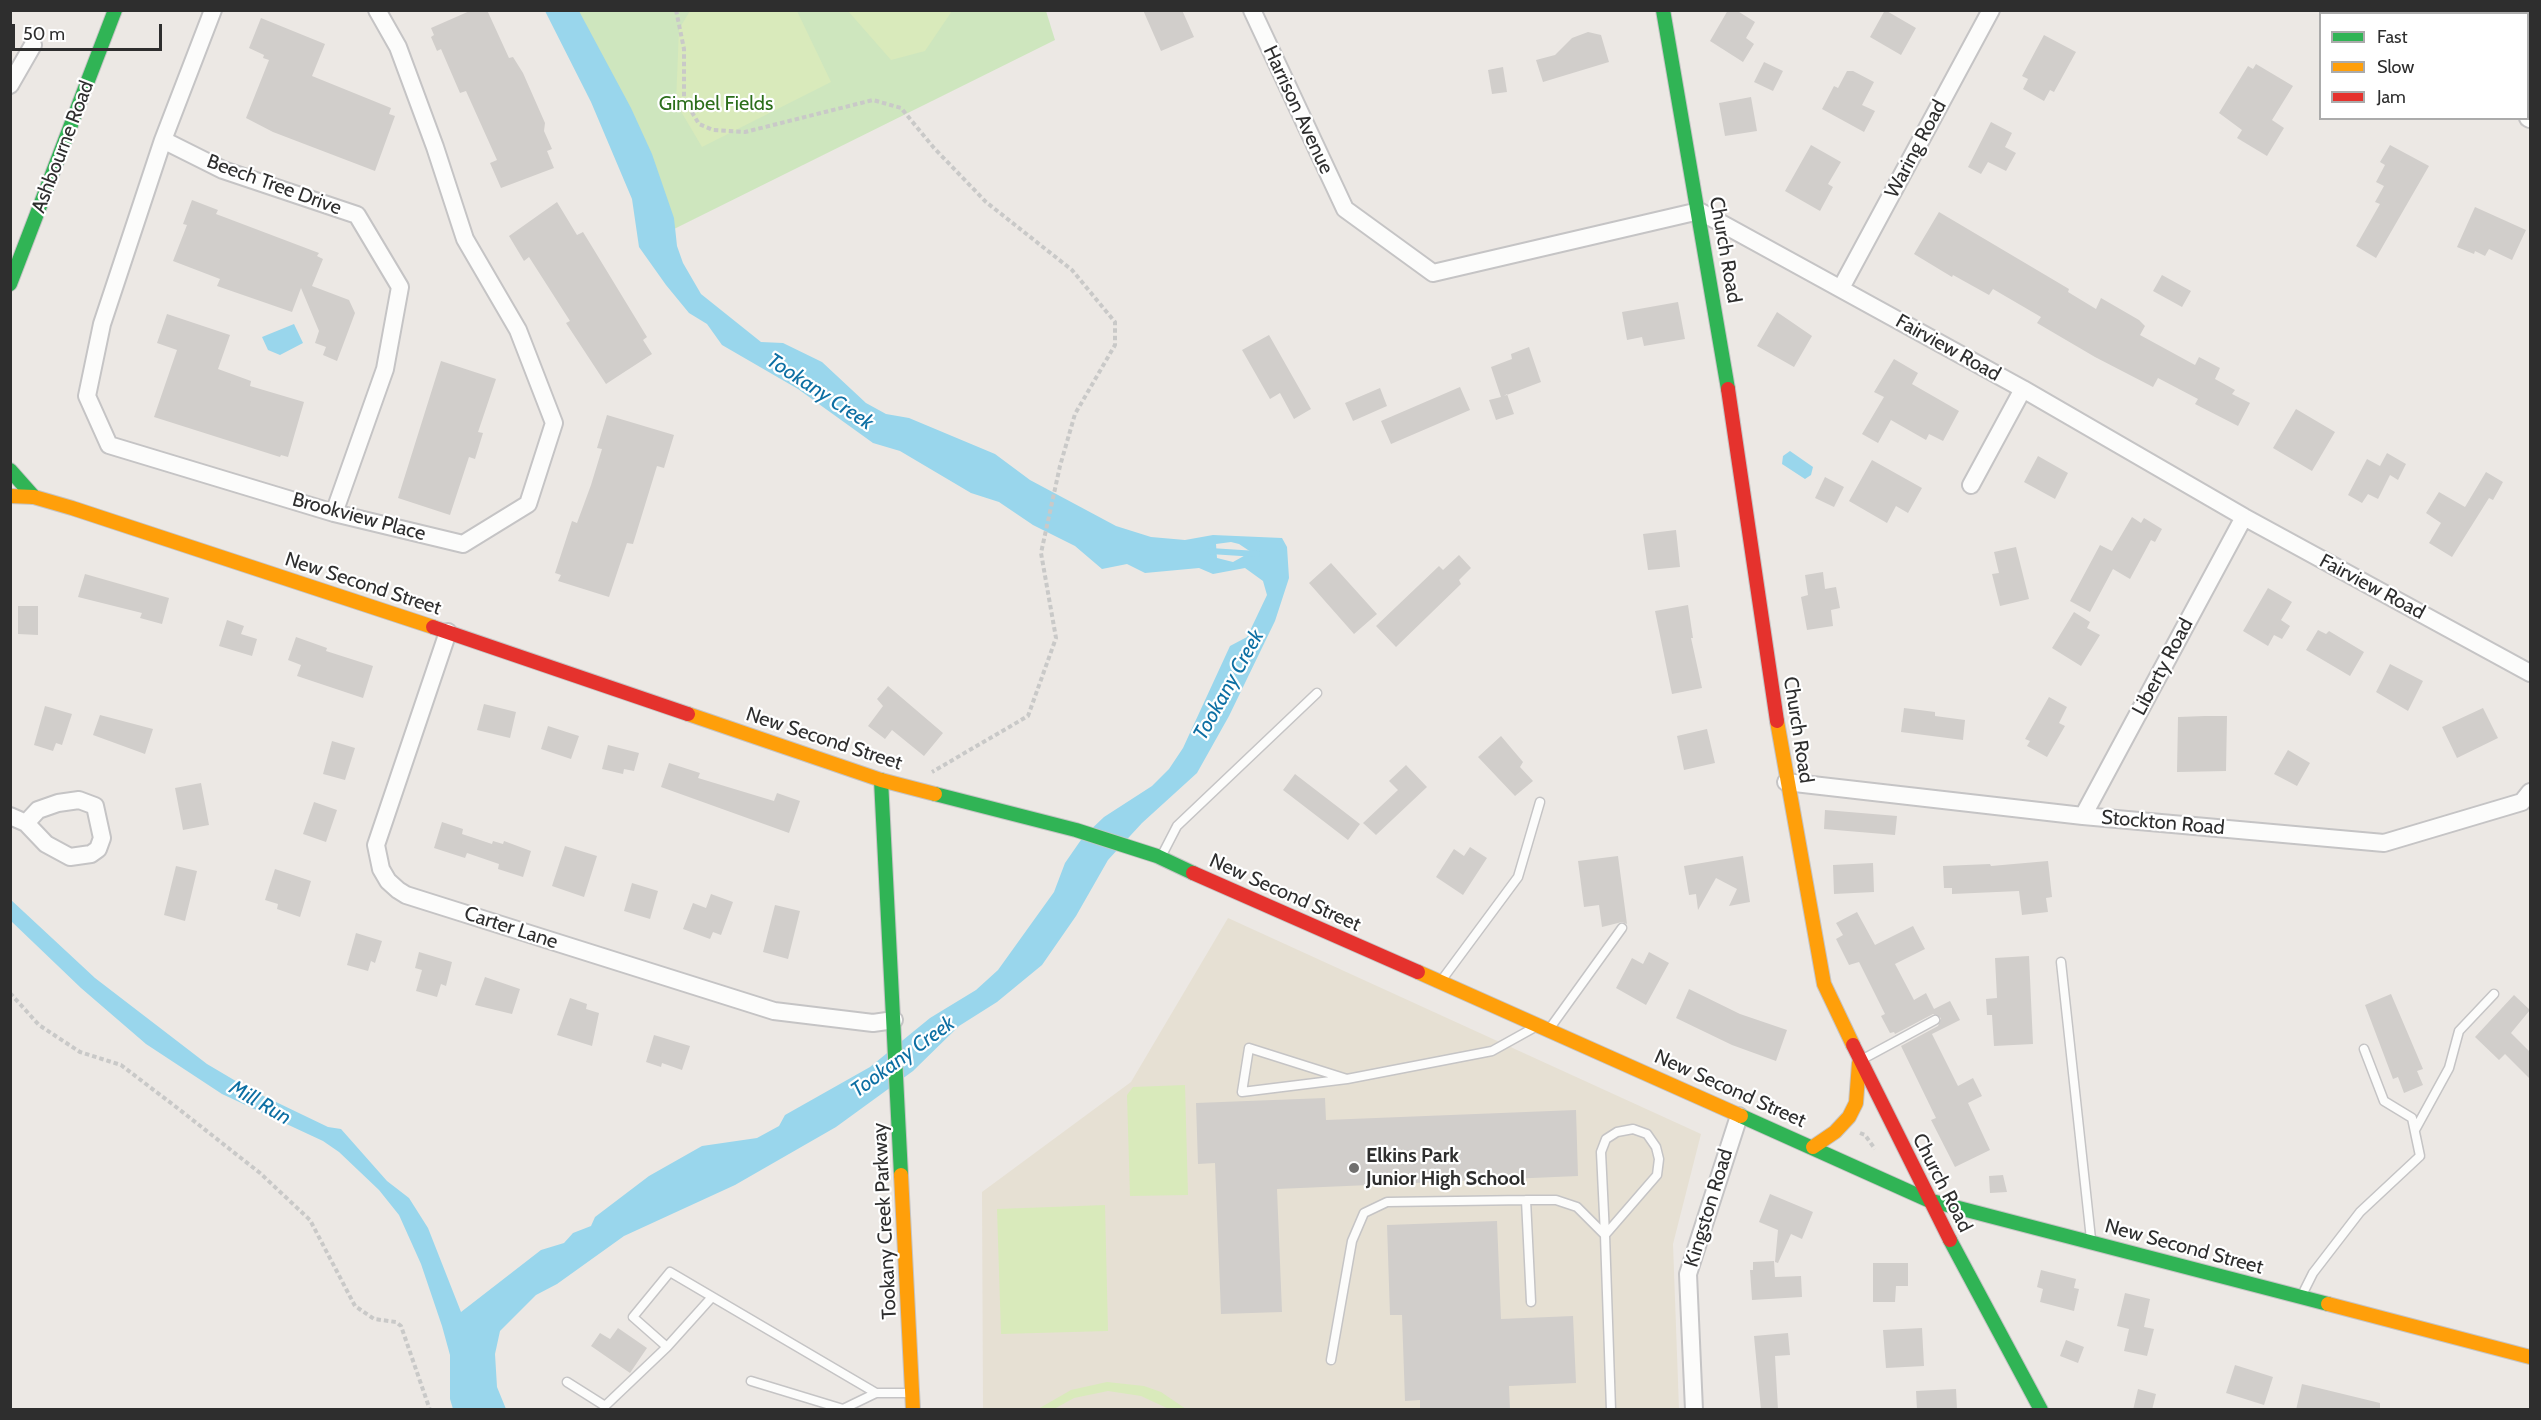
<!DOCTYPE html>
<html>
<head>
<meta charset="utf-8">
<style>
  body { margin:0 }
  #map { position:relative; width:2541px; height:1420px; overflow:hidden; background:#ece8e4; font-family:Cabin,sans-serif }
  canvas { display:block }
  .frame { position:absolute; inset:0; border:12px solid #2e2e2e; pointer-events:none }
  .legend { position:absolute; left:2319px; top:12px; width:210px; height:108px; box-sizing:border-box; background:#fff; border:2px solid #ababab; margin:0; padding:8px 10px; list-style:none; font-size:18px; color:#2e2e2e }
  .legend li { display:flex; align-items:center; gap:12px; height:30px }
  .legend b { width:30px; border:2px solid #ababab }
  .scale { position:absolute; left:12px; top:24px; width:150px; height:27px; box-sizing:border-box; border:3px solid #2e2e2e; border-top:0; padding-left:8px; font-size:18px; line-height:21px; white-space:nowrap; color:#2e2e2e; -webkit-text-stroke:4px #fff; paint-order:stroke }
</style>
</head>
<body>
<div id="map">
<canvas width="2541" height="1420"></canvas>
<div class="frame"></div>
<ul class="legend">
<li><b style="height:8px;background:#30b455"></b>Fast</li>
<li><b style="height:8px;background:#ff9f0a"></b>Slow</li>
<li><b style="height:8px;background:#e5322d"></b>Jam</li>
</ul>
<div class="scale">50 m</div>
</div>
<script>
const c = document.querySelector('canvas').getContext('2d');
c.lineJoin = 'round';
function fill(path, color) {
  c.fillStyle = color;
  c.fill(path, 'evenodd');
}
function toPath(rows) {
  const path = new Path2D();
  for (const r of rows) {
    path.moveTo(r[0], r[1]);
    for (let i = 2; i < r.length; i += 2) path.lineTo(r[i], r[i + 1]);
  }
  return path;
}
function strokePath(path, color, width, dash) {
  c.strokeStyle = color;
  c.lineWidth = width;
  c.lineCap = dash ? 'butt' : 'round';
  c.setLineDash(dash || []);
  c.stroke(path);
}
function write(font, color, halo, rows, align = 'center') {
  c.font = font + ' Cabin,sans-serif';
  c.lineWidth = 4.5;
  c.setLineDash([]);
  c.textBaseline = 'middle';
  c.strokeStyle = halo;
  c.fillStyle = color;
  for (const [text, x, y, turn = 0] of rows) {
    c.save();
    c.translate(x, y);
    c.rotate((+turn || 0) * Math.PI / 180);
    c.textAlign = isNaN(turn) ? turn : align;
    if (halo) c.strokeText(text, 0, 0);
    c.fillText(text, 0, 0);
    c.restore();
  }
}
const education = toPath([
  [1228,918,1701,1134,1673,1244,1679,1409,983,1409,982,1192,1131,1082]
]);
const green = toPath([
  [565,11,1046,11,1055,40,670,231]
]);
const pitch = toPath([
  [690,11,797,11,831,82,702,147,676,103,679,29],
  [848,11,952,11,925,51,891,60],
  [1185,1085,1188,1195,1130,1196,1127,1095,1133,1087],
  [1105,1205,1108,1331,1001,1334,997,1209],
  [1107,1382,1144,1386,1161,1392,1186,1409,1169,1409,1141,1396,1108,1391,1074,1398,1054,1409,1038,1409,1071,1390]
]);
const water = toPath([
  [545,11,579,11,631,108,652,154,674,218,677,246,683,263,701,294,761,342,783,343,822,362,866,403,886,414,909,418,995,454,1030,480,1116,526,1151,537,1185,540,1213,535,1282,538,1287,547,1289,578,1275,621,1229,716,1197,773,1142,823,1108,860,1076,916,1042,965,997,1002,959,1026,913,1071,836,1127,735,1185,624,1236,557,1284,536,1295,500,1331,495,1354,497,1387,506,1409,453,1409,450,1399,450,1355,442,1326,421,1264,399,1215,379,1190,339,1152,323,1141,222,1094,146,1044,81,988,11,921,10,899,95,978,207,1064,251,1090,328,1127,341,1129,387,1181,409,1198,428,1228,461,1312,541,1250,564,1243,573,1233,591,1226,595,1217,649,1176,702,1146,757,1138,779,1126,785,1115,870,1067,930,1018,976,990,998,970,1054,892,1065,863,1083,837,1104,817,1152,786,1169,769,1183,748,1230,646,1247,637,1267,595,1263,581,1245,568,1213,574,1199,568,1145,573,1127,564,1102,569,1075,546,1033,525,999,502,971,493,900,451,873,443,798,389,722,345,707,324,689,313,666,285,639,247,632,199,591,102],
  [1231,542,1239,544,1251,552,1233,562,1217,558,1216,544],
  [294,324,303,343,280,355,268,350,262,337],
  [1790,451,1813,467,1811,475,1805,479,1782,464,1783,456]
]);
const stream = toPath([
  [1210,551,1257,554]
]);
const building = toPath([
  [472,10,487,10,509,58,513,57,523,73,545,123,544,131,552,149,547,151,554,168,501,188,490,163,497,160,466,91,460,93,441,49,437,51,431,37,434,35,431,28],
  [1143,10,1182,10,1194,37,1161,51],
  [1728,10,1736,10,1755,22,1746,38,1754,44,1743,62,1710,41],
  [1885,10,1916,28,1901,55,1870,37],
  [261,18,325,44,312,76,391,108,389,114,395,116,375,171,273,132,246,118,269,60,263,58,264,55,249,48],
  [1588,32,1601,35,1609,62,1543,82,1536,60,1555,55,1572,38],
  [2044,35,2076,52,2054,92,2050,90,2044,101,2023,89,2028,79,2022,76],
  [1764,62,1783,71,1773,91,1754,82],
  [2256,64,2293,86,2272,120,2284,128,2267,156,2237,138,2242,130,2219,113,2248,66,2253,69],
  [1503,67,1507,92,1492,94,1488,70],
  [1847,71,1853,71,1874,82,1862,105,1875,111,1864,132,1822,109,1834,86,1838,88],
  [1751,97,1757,131,1725,136,1719,103],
  [1991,122,2012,133,2005,147,2016,153,2006,171,1988,162,1981,174,1968,167],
  [1811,145,1841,162,1828,184,1833,187,1820,211,1785,191],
  [2390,145,2429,166,2376,258,2356,246,2380,204,2375,202,2384,186,2376,182,2385,165,2380,162],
  [192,200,218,210,216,214,319,253,317,256,323,259,312,286,349,300,355,313,337,361,323,355,326,347,315,343,319,331,301,288,292,312,217,286,220,279,173,261,187,225,183,224],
  [557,202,577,235,583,232,591,245,647,337,643,340,652,354,606,384,566,323,570,321,529,257,524,261,509,236],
  [2475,207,2526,230,2512,260,2489,249,2485,256,2475,251,2474,254,2457,247],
  [1939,212,2069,289,2068,292,2096,309,2101,298,2139,320,2145,326,2140,335,2195,365,2199,357,2220,368,2215,379,2235,390,2232,394,2250,403,2238,426,2195,404,2198,399,2158,378,2153,387,2095,357,2037,323,2041,317,1993,289,1989,295,1953,275,1952,277,1914,254],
  [2162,275,2191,291,2182,307,2153,291],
  [1678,302,1685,339,1644,346,1642,337,1627,340,1622,312],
  [1777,312,1812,336,1794,367,1757,346],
  [167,314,230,335,218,369,251,381,250,386,304,402,288,457,281,455,280,457,154,417,177,350,157,343],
  [1269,335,1311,409,1294,419,1280,393,1270,399,1242,350],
  [1529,347,1541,382,1504,396,1507,394,1514,414,1496,420,1489,400,1501,397,1491,367,1512,359,1511,354],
  [1894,359,1918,373,1912,384,1959,411,1943,441,1929,434,1926,440,1891,420,1878,443,1862,434,1884,397,1874,392],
  [441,361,496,379,478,432,483,433,475,459,469,457,450,515,398,498],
  [1460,387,1470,410,1391,444,1381,421],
  [1380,388,1387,406,1353,421,1345,403],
  [2296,409,2335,432,2312,471,2273,448],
  [607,415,674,435,664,468,657,466,633,544,627,543,609,597,558,581,561,575,555,573,572,521,577,523,591,485,602,449,597,448],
  [2387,453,2406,464,2398,480,2390,475,2378,499,2368,494,2362,503,2348,495,2367,459,2380,466],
  [2038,456,2068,473,2055,499,2024,482],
  [1872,460,1922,488,1908,513,1896,506,1887,523,1849,501],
  [2486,472,2503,482,2493,500,2489,498,2452,557,2429,543,2441,523,2426,513,2439,492,2465,507],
  [1825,477,1844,487,1834,507,1815,498],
  [2132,517,2141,523,2144,518,2162,529,2155,542,2151,540,2130,579,2113,569,2090,612,2070,601,2100,545,2112,551],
  [1676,530,1680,567,1648,570,1643,534],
  [2016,547,2029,599,2000,606,1992,574,1999,573,1994,552],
  [1459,555,1471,568,1459,580,1461,584,1396,647,1376,626,1439,566,1443,570],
  [1331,563,1377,614,1354,634,1309,583],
  [1823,572,1825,589,1836,587,1840,608,1831,610,1833,626,1807,630,1801,597,1808,595,1805,575],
  [85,574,169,598,162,624,140,618,142,613,78,597],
  [2268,588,2292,602,2281,620,2290,626,2282,639,2274,635,2268,646,2243,631],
  [1688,605,1693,638,1691,638,1702,688,1672,694,1655,611],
  [18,606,38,606,38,635,18,634],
  [2074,612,2090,622,2087,628,2100,635,2081,666,2052,648],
  [227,620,244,626,241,634,257,639,252,656,219,646],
  [2318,630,2326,634,2329,631,2364,652,2350,676,2306,650],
  [296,637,327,648,326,651,373,666,363,698,297,676,301,665,288,660],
  [2390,664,2423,681,2408,711,2376,692],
  [888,686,943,733,924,756,892,730,885,739,868,726,883,706,877,699],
  [2049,697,2067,707,2059,723,2065,726,2047,757,2027,746,2030,741,2025,739],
  [484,704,516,712,510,738,477,730],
  [45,706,72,714,62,745,56,743,53,751,34,745],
  [1904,708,1935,712,1935,716,1965,720,1963,740,1901,732],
  [2483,708,2498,738,2457,758,2442,727],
  [100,715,153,729,145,754,93,735],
  [2205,716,2227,716,2226,771,2177,772,2178,717],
  [548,726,579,736,571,759,541,749],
  [1707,729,1715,763,1684,770,1677,736],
  [1501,736,1523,762,1520,767,1533,781,1515,796,1478,757],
  [332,741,355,748,345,780,323,774],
  [608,745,639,753,634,771,624,769,623,774,602,769],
  [2288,750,2310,763,2297,786,2274,774],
  [669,763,700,773,698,778,774,801,777,793,800,801,789,833,661,787],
  [1406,765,1427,787,1376,835,1363,823,1398,790,1389,781],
  [1295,774,1360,824,1348,840,1283,790],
  [201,783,209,825,183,830,175,788],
  [314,802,337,810,326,842,303,834],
  [1825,810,1897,816,1895,835,1824,829],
  [442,822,463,829,462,834,492,844,493,841,503,844,504,841,531,851,523,877,498,869,499,864,467,853,465,858,434,848],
  [565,846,597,856,584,897,552,886],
  [1470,847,1487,858,1463,895,1436,877,1454,849,1464,856],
  [1618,856,1627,924,1622,922,1602,927,1599,905,1584,907,1578,861],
  [1743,856,1750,902,1729,906,1737,889,1716,878,1698,910,1696,894,1689,895,1684,866],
  [2048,861,2052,897,2046,898,2048,912,2022,915,2019,891,1952,894,1952,888,1944,888,1943,866,1990,864,1991,866],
  [1873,863,1874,892,1834,894,1833,865],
  [176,866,197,871,185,921,164,915],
  [275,869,311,881,300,917,277,909,278,904,265,900],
  [632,883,658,891,650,919,624,911],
  [711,894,733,902,721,935,713,932,710,939,683,929,693,903,706,908],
  [775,905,800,911,788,959,763,952],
  [1857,912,1875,945,1913,926,1925,949,1895,964,1914,1000,1926,993,1934,1009,1950,1001,1960,1020,1932,1034,1958,1086,1973,1078,1982,1096,1968,1103,1990,1150,1955,1167,1931,1120,1936,1118,1901,1046,1938,1026,1941,1018,1933,1014,1895,1034,1894,1032,1890,1033,1881,1016,1885,1014,1859,962,1849,965,1836,939,1843,935,1836,923],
  [356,933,382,941,375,963,371,961,368,971,347,965],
  [419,952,452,962,446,986,441,984,437,997,416,991,422,970,415,968],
  [1649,952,1669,963,1646,1005,1616,988,1632,958,1643,964],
  [2029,956,2033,1044,1994,1046,1992,1015,1987,1015,1986,999,1997,998,1995,958],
  [485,977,520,989,512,1014,475,1005],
  [1689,989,1740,1014,1787,1030,1776,1061,1732,1045,1676,1018],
  [2391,994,2423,1069,2417,1071,2423,1085,2404,1093,2398,1077,2393,1079,2365,1005],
  [2514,995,2530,1010,2511,1033,2530,1052,2530,1079,2505,1054,2499,1060,2475,1037],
  [570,998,587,1004,586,1009,599,1013,592,1046,557,1035],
  [654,1035,690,1046,682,1070,662,1063,661,1067,646,1062],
  [1325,1098,1326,1120,1576,1110,1578,1176,1277,1189,1282,1312,1221,1314,1215,1163,1198,1164,1196,1103],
  [2003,1175,2007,1192,1990,1193,1989,1176],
  [1770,1194,1813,1212,1802,1239,1791,1234,1778,1263,1775,1262,1778,1230,1759,1222],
  [1497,1221,1501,1319,1573,1316,1576,1383,1509,1386,1510,1410,1420,1410,1420,1400,1405,1401,1402,1315,1390,1315,1387,1225],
  [1774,1261,1775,1277,1801,1276,1802,1297,1752,1300,1750,1270,1753,1270,1753,1262],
  [1873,1263,1908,1263,1908,1286,1896,1286,1895,1302,1873,1302],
  [2041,1270,2076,1279,2074,1288,2079,1289,2074,1311,2040,1302,2043,1289,2037,1287],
  [2125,1293,2150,1299,2144,1327,2154,1329,2147,1356,2124,1351,2129,1329,2117,1326],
  [618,1328,647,1348,630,1373,591,1346,600,1333,610,1339],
  [1922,1328,1924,1366,1886,1368,1883,1330],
  [1788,1333,1790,1355,1775,1356,1778,1410,1761,1410,1754,1336],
  [2066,1340,2084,1347,2078,1363,2060,1356],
  [2235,1365,2273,1377,2264,1405,2226,1393],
  [2302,1384,2380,1403,2380,1410,2296,1410],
  [1956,1389,1957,1410,1917,1410,1916,1391],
  [2138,1389,2156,1394,2152,1410,2133,1410]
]);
const path = toPath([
  [676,10,684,49,684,99,699,124,713,130,745,132,873,100,901,108,934,148,986,202,1072,270,1115,322,1115,345,1075,414,1060,466,1041,553,1056,638,1028,716,932,772],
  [10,993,39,1025,80,1052,121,1065,180,1110,260,1173,310,1220,355,1306,374,1319,396,1322,401,1326,430,1410],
  [1860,1133,1865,1135,1875,1149]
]);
const lane = toPath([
  [1161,857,1177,826,1317,693],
  [2061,962,2091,1239],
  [1441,981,1518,877,1540,802],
  [1550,1028,1622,928],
  [1863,1059,1935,1020],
  [1347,1079,1242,1092,1249,1048,1347,1079,1492,1051,1537,1026],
  [1633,1129,1647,1134,1656,1147,1659,1159,1657,1175,1605,1235,1601,1152,1606,1139,1617,1132,1633,1129],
  [2415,1130,2449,1068,2459,1031,2494,994],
  [712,1297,667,1347,633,1317,670,1272,876,1393],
  [2301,1297,2313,1273,2360,1212,2420,1156,2412,1118,2384,1101,2364,1049],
  [1531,1302,1526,1200,1556,1200,1577,1207,1605,1235,1611,1410],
  [1331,1360,1352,1241,1364,1213,1387,1202,1526,1200],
  [751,1381,843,1409,876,1393,912,1393],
  [567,1382,605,1406,667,1347]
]);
const street = toPath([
  [213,10,163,140,102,324,87,396,109,445,334,513,463,544,528,504,554,423,518,330,465,239,435,147,398,47,377,10],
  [1252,10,1345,209,1433,273,1699,211,2023,389,2244,517,2530,673],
  [2330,10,2335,14],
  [2403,14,2405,10],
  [10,85,33,45],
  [2528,118,2530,119],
  [163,140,223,170,357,215,400,287,385,369,334,513],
  [1841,288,1991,10],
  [1971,485,2023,389],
  [448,632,376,845,381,869,388,881,398,890,406,895,774,1011,873,1023,894,1020],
  [1786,782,2083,816,2384,843,2522,802,2530,792],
  [10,816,26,823,46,844,70,857,91,854,98,849,102,838,95,806,79,800,58,803,38,810,26,823],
  [2083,816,2244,517],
  [1694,1410,1688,1274,1739,1116]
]);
const fast = toPath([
  [1663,10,1728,389],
  [10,284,115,10],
  [10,470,34,497],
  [881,780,901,1175],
  [935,794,1076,830,1157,856,1193,873],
  [1741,1116,1928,1200,2328,1304],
  [1950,1240,2041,1410]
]);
const slow = toPath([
  [10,496,34,497,72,508,433,627],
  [688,714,881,780,935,794],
  [1777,721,1824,984,1853,1045],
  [1418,972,1741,1116],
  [1813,1147,1835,1132,1849,1117,1856,1103,1859,1063],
  [901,1175,913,1410],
  [2328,1304,2530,1357]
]);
const jam = toPath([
  [1728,389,1777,721],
  [433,627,688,714],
  [1193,873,1418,972],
  [1853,1045,1950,1240]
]);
const markers = [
  [1354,1168,6,"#706f6e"]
];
const parkNames = [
  ["Gimbel Fields",716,104]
];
const streetNames = [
  ["Harrison Avenue",1298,110,65],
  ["Ashbourne Road",63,147,-69],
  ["Waring Road",1916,149,-62],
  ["Beech Tree Drive",274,185,20],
  ["Church Road",1725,250,80],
  ["Fairview Road",1948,348,29],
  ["Brookview Place",359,517,15],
  ["New Second Street",363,584,18],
  ["Fairview Road",2372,587,28],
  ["Liberty Road",2163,667,-62],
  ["Church Road",1798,730,81],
  ["New Second Street",824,739,18],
  ["Stockton Road",2163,823,5],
  ["New Second Street",1285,893,24],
  ["Carter Lane",511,928,18],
  ["New Second Street",1730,1089,24],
  ["Church Road",1942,1183,63],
  ["Kingston Road",1709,1208,-73],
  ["Tookany Creek Parkway",885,1221,-93],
  ["New Second Street",2184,1247,15]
];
const poiNames = [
  ["Elkins Park",1366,1156],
  ["Junior High School",1366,1179]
];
const waterNames = [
  ["Tookany Creek",820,392,33],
  ["Tookany Creek",1229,685,-61],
  ["Tookany Creek",903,1057,-36],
  ["Mill Run",260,1103,30]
];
fill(education, '#e6e0d3');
fill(green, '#cee6be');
fill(pitch, '#d9eabb');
fill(water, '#99d6ec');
strokePath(stream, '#99d6ec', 6);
fill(building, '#d1cecb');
strokePath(lane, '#c5c4c5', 11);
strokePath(street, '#c5c4c5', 20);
strokePath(fast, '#c5c4c5', 16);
strokePath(slow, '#c5c4c5', 16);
strokePath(jam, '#c5c4c5', 16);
strokePath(path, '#c9c9c8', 4, [4.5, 3]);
strokePath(lane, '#fcfcfb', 8);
strokePath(street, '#fcfcfb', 16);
strokePath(fast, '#30b455', 14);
strokePath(slow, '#ff9f0a', 14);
strokePath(jam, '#e5322d', 14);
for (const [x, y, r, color] of markers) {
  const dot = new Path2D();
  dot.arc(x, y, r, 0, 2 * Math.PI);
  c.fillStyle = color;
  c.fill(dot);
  strokePath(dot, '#fff', 2);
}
write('20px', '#2c6e1b', '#fff', parkNames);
write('20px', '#2e2e2e', '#fff', streetNames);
write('bold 20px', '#2e2e2e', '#fff', poiNames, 'left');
write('italic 21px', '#0d6fa3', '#fff', waterNames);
</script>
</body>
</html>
